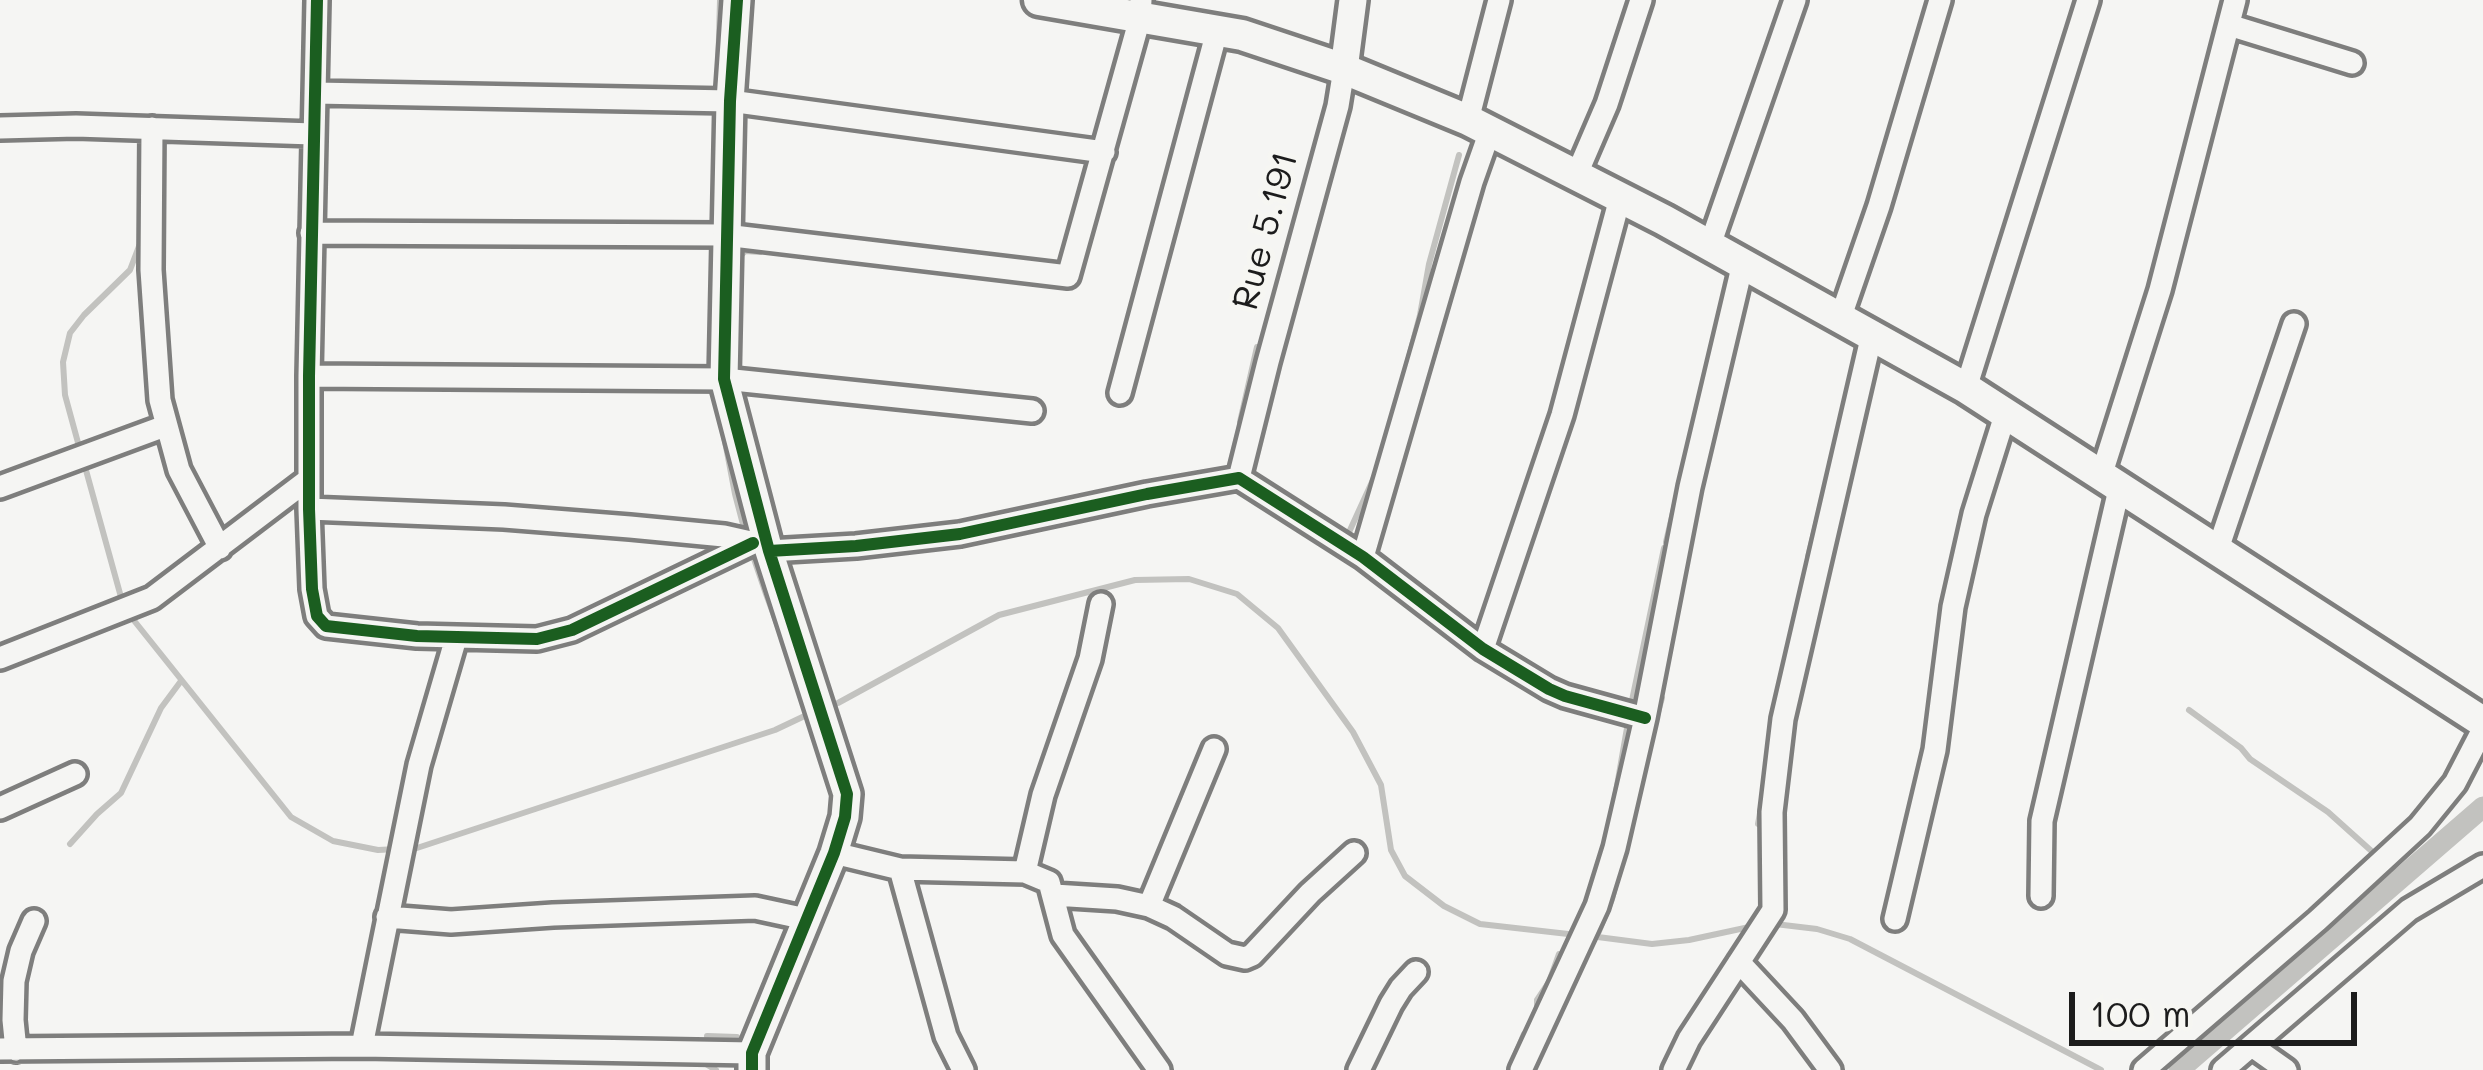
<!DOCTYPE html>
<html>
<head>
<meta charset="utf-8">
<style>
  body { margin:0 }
  #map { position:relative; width:2483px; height:1070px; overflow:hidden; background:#f5f5f3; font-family:Mali,sans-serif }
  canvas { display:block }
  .scale { position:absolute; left:2069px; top:992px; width:288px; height:54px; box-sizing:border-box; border:6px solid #1c1c1c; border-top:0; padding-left:15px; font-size:36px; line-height:42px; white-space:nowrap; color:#1c1c1c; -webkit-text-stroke:9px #f6f6f2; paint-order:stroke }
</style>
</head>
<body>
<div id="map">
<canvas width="2483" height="1070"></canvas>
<div class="scale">100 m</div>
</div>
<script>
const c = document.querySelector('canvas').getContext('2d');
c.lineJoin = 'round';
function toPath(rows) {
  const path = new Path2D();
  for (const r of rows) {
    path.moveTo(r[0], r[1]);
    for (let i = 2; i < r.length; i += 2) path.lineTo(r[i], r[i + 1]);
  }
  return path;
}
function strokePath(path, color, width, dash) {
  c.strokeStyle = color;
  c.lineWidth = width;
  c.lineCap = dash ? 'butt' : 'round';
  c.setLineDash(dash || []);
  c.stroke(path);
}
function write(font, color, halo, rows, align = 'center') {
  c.font = font + ' Mali,sans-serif';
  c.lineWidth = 10;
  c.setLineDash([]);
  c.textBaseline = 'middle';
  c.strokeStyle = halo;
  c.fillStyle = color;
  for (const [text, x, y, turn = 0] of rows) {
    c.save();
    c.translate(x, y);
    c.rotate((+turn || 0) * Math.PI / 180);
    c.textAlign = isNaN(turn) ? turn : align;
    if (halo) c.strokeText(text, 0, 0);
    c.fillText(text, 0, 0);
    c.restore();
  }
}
const stream = toPath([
  [718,74,720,0],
  [1347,109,1352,92],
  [737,260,745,251,760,252],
  [1404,376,1420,315,1429,264,1459,155],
  [719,410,735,494,745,532],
  [1240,422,1257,347],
  [1386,441,1401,389],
  [80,450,65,395,63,362,70,333,84,315,130,270,141,241],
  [84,463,124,608,291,817,333,841,378,850,417,848,775,730,813,712],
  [1401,464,1438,341,1442,322],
  [1826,488,1832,460],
  [1345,541,1377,471],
  [1666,542,1692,432],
  [752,553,766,594],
  [1808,557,1824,492],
  [766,594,791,662],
  [1789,646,1805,574],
  [1631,705,1664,548],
  [826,707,838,703,999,615,1135,580,1189,579,1237,594,1278,628,1353,732,1381,785,1391,850,1405,876,1444,906,1480,924,1577,935],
  [2189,710,2241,748,2250,759,2328,812,2377,856],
  [1650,741,1662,698],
  [1614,803,1627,728],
  [1758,824,1765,785],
  [70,844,97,814,121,793,161,708,181,681],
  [2390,866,2402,879],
  [1775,924,1817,929,1850,939,2101,1070],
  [1590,936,1652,944,1689,940,1754,926],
  [1597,936,1612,899,1621,863],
  [1537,1013,1537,1000,1549,982,1559,954],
  [707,1036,737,1037],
  [699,1060,716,1070],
  [1509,1070,1524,1034]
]);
const canal = toPath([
  [2179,1070,2483,807]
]);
const minor = toPath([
  [317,0,309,376,309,509,312,589,317,616,326,626,417,636,537,639,572,630,753,543],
  [2229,25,2352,63],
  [315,93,730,101,1104,152],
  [1468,120,1499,0],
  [0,128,76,126,313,134],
  [152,128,151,270,160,400,179,470,220,548],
  [1576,176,1607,104,1641,0],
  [311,233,725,235,1068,276,1140,18,1141,0],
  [1710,245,1795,0],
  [1841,316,1879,206,1940,0],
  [309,376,724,379,1032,411],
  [1966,388,2088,0],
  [1120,393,1217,31],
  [2102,473,2160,290,2235,0],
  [1239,478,1268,362,1338,106,1344,69],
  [0,487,165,426],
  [309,509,504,517,630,527,724,536,755,543],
  [2218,549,2294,324],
  [769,551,856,546,960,534,1147,494,1239,478,1363,557,1483,649,1549,689,1565,696,1645,718],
  [1363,557,1472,182,1490,131],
  [1483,649,1562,415,1620,198],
  [0,658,152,598,309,479],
  [0,808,75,774],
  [834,853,900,869,1025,872,1049,882,1063,935,1159,1070],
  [900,869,946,1036,963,1070],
  [1025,872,1043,795,1090,659,1101,604],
  [1054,895,1117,899,1149,906,1173,917,1227,954,1245,958,1252,955,1310,893,1354,853],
  [2041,896,2042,821,2120,485],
  [1149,906,1214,749],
  [387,917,451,922,553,915,755,908,806,919],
  [1895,919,1935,750,1953,607,1974,514,2006,412],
  [1739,962,1793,1020,1830,1070],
  [362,1046,419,765,456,638],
  [2252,1046,2286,1070],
  [0,1049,362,1046,752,1053],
  [16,1050,13,1020,14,981,21,951,34,921],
  [1359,1070,1391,1004,1401,988,1416,972],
  [1521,1070,1597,906,1615,848,1645,718,1690,487,1743,263],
  [1674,1070,1689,1039,1773,910,1772,812,1783,719,1872,334],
  [2144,1070,2318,920,2420,826,2455,783,2483,729],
  [2223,1070,2409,910,2483,866]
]);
const tertiary = toPath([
  [737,0,730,101,724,379,769,551,847,794,845,817,834,853,752,1053,752,1070],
  [1344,69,1353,0]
]);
const secondary = toPath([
  [1039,0,1242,35,1344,69,1468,120,1664,220,1966,388,2483,722]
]);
const cycleway = toPath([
  [317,0,309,376,309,509,312,589,317,616,326,626,417,636,537,639,572,630,753,543],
  [737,0,730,101,724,379,769,551,847,794,845,817,834,853,752,1053,752,1070],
  [769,551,856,546,960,534,1147,494,1239,478,1363,557,1483,649,1549,689,1565,696,1645,718]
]);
const streetNames = [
  ["Rue 5.191",1266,231,-75]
];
strokePath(stream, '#c2c2bf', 6);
strokePath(canal, '#c2c2bf', 21);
strokePath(minor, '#7e7e7d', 30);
strokePath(tertiary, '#7e7e7d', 36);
strokePath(secondary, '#7e7e7d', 39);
strokePath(minor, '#f5f5f3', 21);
strokePath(tertiary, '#f5f5f3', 27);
strokePath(secondary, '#f5f5f3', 30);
strokePath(cycleway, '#1b5e20', 12);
write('36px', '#1c1c1c', '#f6f6f2', streetNames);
</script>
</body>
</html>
